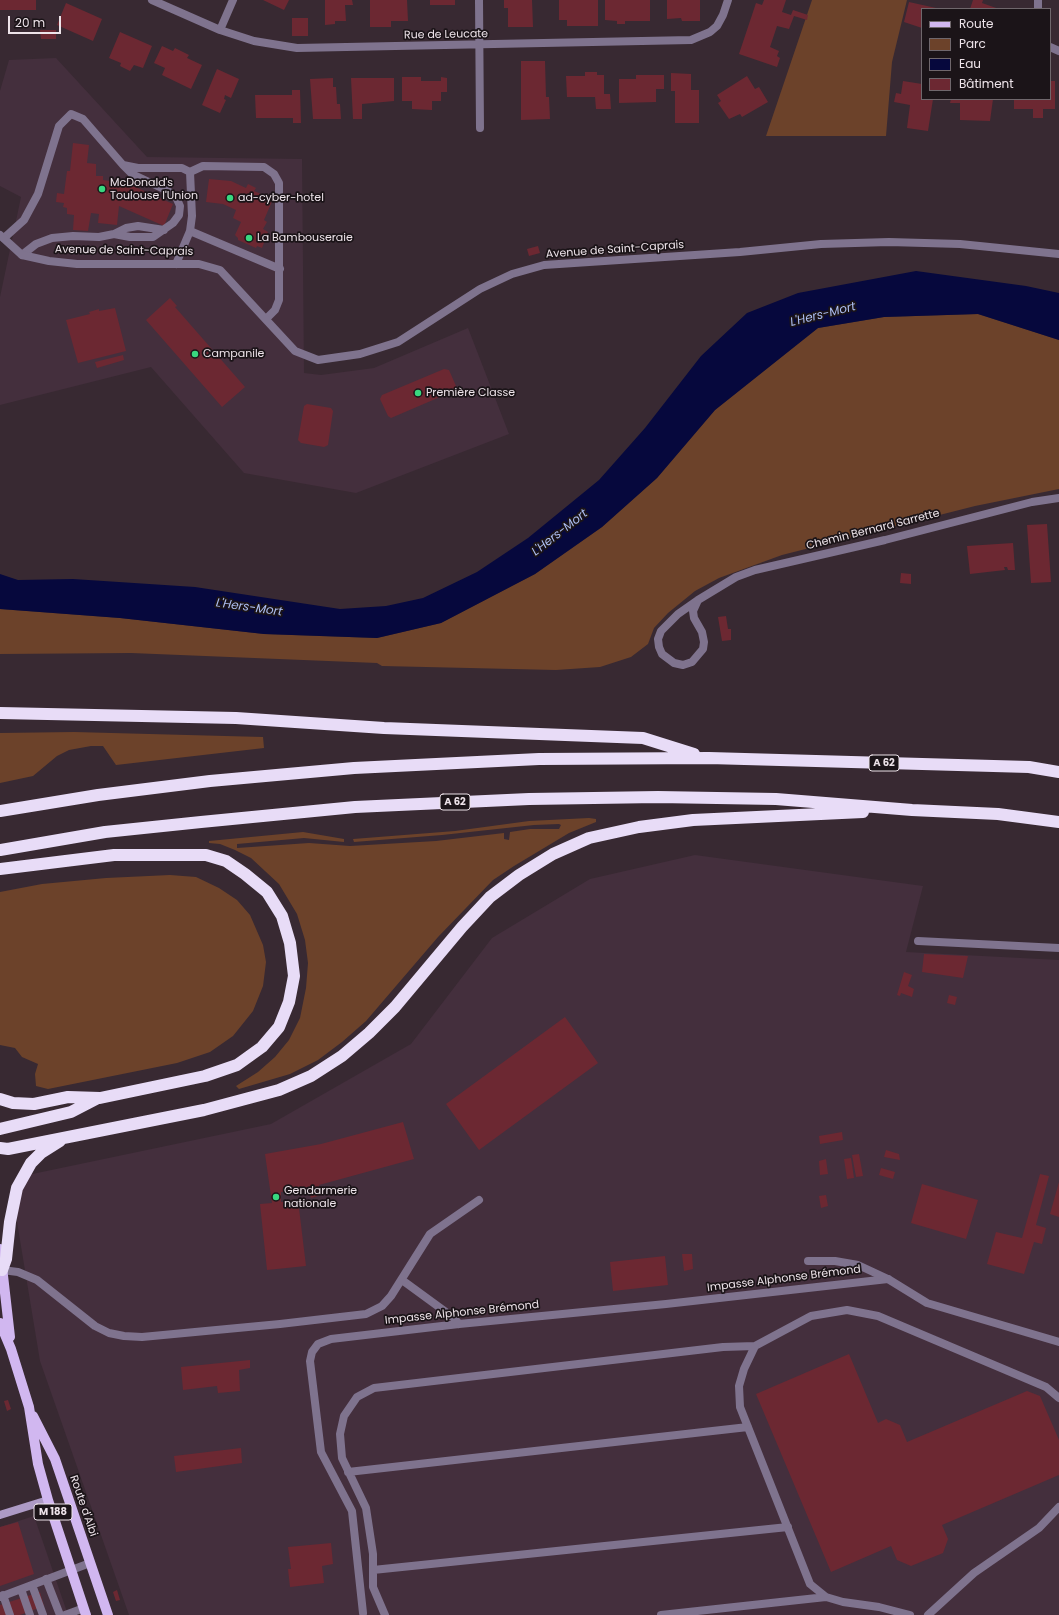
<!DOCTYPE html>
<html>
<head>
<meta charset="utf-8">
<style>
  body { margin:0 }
  #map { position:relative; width:1059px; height:1615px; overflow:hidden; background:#382932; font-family:Poppins,sans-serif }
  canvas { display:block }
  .legend { position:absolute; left:921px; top:8px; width:130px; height:92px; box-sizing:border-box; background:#1b1418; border:1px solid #6f676c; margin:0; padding:5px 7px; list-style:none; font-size:12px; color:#ede3e9 }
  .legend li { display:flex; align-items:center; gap:8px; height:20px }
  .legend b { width:20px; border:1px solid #6f676c }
  .scale { position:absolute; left:8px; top:16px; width:53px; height:18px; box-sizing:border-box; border:2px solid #ede3e9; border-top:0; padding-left:5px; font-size:12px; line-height:14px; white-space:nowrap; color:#ede3e9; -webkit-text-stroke:3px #1b1418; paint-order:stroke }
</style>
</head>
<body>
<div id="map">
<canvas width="1059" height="1615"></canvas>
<ul class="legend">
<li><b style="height:5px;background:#d1b7f0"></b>Route</li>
<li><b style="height:11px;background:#6c422a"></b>Parc</li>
<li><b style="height:11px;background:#06083d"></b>Eau</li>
<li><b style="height:11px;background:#6c2832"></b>Bâtiment</li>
</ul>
<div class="scale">20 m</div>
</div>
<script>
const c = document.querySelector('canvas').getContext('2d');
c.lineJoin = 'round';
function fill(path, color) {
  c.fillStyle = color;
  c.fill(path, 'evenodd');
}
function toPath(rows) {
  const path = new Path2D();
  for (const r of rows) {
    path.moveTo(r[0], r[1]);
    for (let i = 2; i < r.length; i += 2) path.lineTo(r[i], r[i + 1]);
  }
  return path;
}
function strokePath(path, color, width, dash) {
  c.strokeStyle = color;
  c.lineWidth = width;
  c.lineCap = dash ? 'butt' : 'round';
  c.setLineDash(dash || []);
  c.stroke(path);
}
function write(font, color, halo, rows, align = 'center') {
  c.font = font + ' Poppins,sans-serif';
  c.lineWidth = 3.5;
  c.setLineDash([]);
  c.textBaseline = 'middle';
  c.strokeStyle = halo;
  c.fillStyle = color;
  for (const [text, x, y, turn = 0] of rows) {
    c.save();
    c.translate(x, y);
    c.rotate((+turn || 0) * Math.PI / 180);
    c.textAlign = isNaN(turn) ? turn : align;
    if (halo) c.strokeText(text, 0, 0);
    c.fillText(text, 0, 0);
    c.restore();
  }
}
const built = toPath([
  [56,58,147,157,302,159,304,373,321,375,374,368,468,328,509,434,356,493,244,473,151,367,0,405,0,297,21,197,0,186,0,91,9,60],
  [695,855,923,886,906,952,1059,960,1059,1615,129,1615,40,1361,17,1222,18,1177,271,1124,411,1044,492,938,590,879],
  [34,1516,68,1615,0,1615,0,1527]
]);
const green = toPath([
  [812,0,907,0,892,62,886,136,766,136],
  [978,314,1059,340,1059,489,975,506,782,555,719,578,695,591,668,613,654,628,648,644,631,657,600,667,556,670,382,666,377,663,131,653,0,654,0,609,120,618,264,634,377,638,441,623,535,574,602,527,657,478,715,410,818,328,884,317],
  [74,732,263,737,264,748,116,765,103,746,91,746,69,750,57,756,33,776,0,783,0,733],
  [589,818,596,819,596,822,569,833,514,866,493,880,438,937,366,1021,342,1042,318,1060,290,1074,239,1089,236,1086,258,1072,275,1057,289,1040,300,1018,306,988,308,963,305,940,297,914,279,884,251,858,235,850,220,844,209,843,209,841,303,832,344,839,344,842,304,838,237,844,237,848,309,843,350,846,436,841,504,833,504,839,509,840,510,832,530,829,559,829,561,825,559,824,534,825,442,835,354,842,353,839,455,831,529,821],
  [170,875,196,877,219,888,237,900,250,915,263,945,266,962,263,986,253,1011,233,1036,210,1052,177,1063,48,1089,36,1086,35,1074,38,1064,22,1057,15,1048,0,1045,0,892,42,884,106,878]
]);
const water = toPath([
  [916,271,1026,286,1059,293,1059,340,978,314,884,317,818,328,715,410,657,478,602,527,535,574,441,623,377,638,264,634,120,618,0,609,0,574,18,580,73,579,195,587,340,609,386,606,423,598,477,572,528,538,599,480,645,428,701,356,747,313,798,293]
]);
const building = toPath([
  [0,0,36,0,36,10,0,10],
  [263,0,289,0,284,10],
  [325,0,352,0,353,5,345,5,346,21,335,21,335,24,325,25],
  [370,0,407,0,408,21,391,21,391,27,370,27],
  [430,0,455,0,455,5,430,5],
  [504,0,532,0,533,27,508,27,508,8,504,8],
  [559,0,598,0,598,26,567,26,567,20,559,20],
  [605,0,650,0,650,21,625,21,625,24,617,24,617,21,605,20],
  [667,0,700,0,700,21,682,21,681,18,667,19],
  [764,0,786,0,782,12,791,15,793,10,808,15,807,20,794,16,789,29,777,26,770,47,779,51,777,56,780,58,777,67,739,54,756,3,762,5],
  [973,0,983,0,982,3,999,9,970,9],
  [909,2,936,8,922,9,922,28,904,22],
  [66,3,102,19,93,41,57,25],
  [292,18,308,18,308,36,292,36],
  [40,30,56,30,56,39,41,39],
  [120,32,152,46,143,68,134,65,130,71,120,66,121,63,109,58],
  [162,46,173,51,175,48,189,55,187,58,202,65,191,89,162,75,165,68,154,63],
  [521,61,545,61,546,97,549,97,550,119,521,120],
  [217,69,239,79,231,98,225,95,224,99,226,100,220,113,202,105],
  [585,72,597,72,597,75,604,75,604,94,610,94,611,109,596,109,595,97,567,97,566,76,585,76],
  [671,73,691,74,691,90,699,90,699,123,675,123,675,91,671,91],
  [636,75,664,75,664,89,656,89,656,102,619,103,619,79,636,79],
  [747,76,755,89,759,87,768,102,742,117,740,114,729,119,718,103,721,101,717,95],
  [402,77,421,77,421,81,441,81,441,77,447,78,447,92,441,92,441,101,432,101,432,110,412,109,412,101,402,101],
  [333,78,333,87,336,87,337,104,340,104,341,119,313,119,310,79],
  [351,78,394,78,394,101,362,104,362,119,353,119],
  [903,81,922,84,922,99,933,99,928,131,907,128,910,105,894,102,896,93,901,94],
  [1050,81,1055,81,1055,109,1043,109,1043,118,1033,118,1033,109,1014,109,1014,99,1050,99],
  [292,90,300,90,301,123,293,123,293,118,256,118,255,95,292,95],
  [951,99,993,99,990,121,960,120,960,103,950,103],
  [73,143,89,145,87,163,96,164,96,176,103,176,103,180,129,184,173,204,164,226,119,206,117,225,98,223,99,214,91,213,88,231,73,230,74,215,67,214,67,208,63,207,64,203,56,202,57,193,64,194,67,171,70,171],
  [209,179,231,181,246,188,248,184,256,188,254,191,273,199,264,220,267,222,263,229,268,232,262,248,257,246,256,248,238,240,238,238,235,235,241,222,233,218,236,210,223,204,206,202],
  [538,246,540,253,529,256,527,249],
  [170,298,177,306,175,307,245,387,222,407,146,320],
  [115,308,126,351,78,363,66,320,90,314,89,312,99,309,99,311],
  [123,355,124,360,97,368,95,362],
  [444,369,449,370,456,386,454,391,391,418,388,416,380,399,382,395],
  [307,404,331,408,333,411,328,445,324,447,301,443,298,440,304,406],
  [1047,524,1051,582,1031,583,1027,525],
  [1013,543,1015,570,1008,570,1007,567,1004,567,1005,570,970,574,967,546],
  [901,573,911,574,911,584,900,583],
  [726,616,728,629,731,629,731,640,722,641,718,617],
  [924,954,968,956,963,978,922,972],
  [904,972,912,975,908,986,914,989,912,997,901,993,900,996,897,995],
  [949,995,957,997,955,1005,947,1003],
  [565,1017,598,1063,479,1150,446,1104],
  [403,1122,414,1159,319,1185,322,1195,311,1198,308,1187,281,1192,281,1202,298,1200,306,1266,267,1270,260,1204,272,1203,265,1154,321,1144],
  [842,1132,843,1140,820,1144,819,1136],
  [886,1150,899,1154,900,1160,884,1157],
  [859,1154,863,1176,856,1177,852,1155],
  [851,1158,854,1178,847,1179,844,1159],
  [826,1159,828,1174,820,1175,819,1161],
  [881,1168,895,1172,893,1179,879,1175],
  [1040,1174,1049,1176,1036,1225,1046,1228,1042,1244,1034,1242,1024,1274,987,1264,996,1232,1022,1238],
  [1059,1182,1059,1217,1050,1214],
  [922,1184,978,1200,966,1239,911,1223],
  [826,1195,828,1206,821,1208,819,1196],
  [682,1254,692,1254,693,1269,684,1271],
  [665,1256,668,1285,613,1291,610,1262],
  [849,1354,878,1423,886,1419,900,1425,907,1442,1027,1391,1040,1396,1059,1440,1059,1475,942,1525,948,1539,943,1553,911,1566,897,1560,891,1546,831,1572,756,1394],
  [250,1360,250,1368,239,1370,240,1391,218,1393,217,1386,183,1390,181,1367],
  [8,1400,11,1409,7,1411,4,1401],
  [241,1448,242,1463,176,1472,174,1456],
  [18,1522,34,1574,0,1586,0,1527],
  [331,1543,333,1564,322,1566,324,1583,290,1587,288,1569,291,1569,288,1547],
  [117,1590,120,1600,116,1601,113,1592],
  [40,1592,44,1606,20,1615,0,1615,0,1605]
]);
const lane = toPath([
  [190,172,203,166,264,167,274,174,279,183,279,300,275,310,266,319],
  [190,231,280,269],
  [114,234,126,228,138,226,164,230],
  [4,238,24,220,38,194,59,126,71,114,83,119,123,165,138,168,182,168,190,172,192,216,190,231,176,264],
  [22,255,36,244,52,238,73,236,99,237,114,234,130,237,153,237,173,223,179,215,180,206,176,197,168,191,132,174,123,165],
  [2,1270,18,1272,37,1280,95,1326,109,1333,124,1336,142,1337,280,1324,366,1314,382,1306,391,1296,430,1234,479,1200],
  [402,1280,454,1318,459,1324],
  [348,1472,748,1427],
  [373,1570,788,1527],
  [46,1579,60,1615],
  [32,1585,43,1615],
  [21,1589,30,1615],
  [3,1595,10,1615],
  [0,1597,90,1563],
  [363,1613,352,1511,321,1452,310,1361,312,1352,318,1344,331,1339,459,1324,666,1304,888,1279],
  [65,1615,84,1608],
  [385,1615,373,1587,373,1554,366,1508,342,1458,340,1434,344,1416,357,1397,374,1388,723,1347,755,1346],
  [661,1615,826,1597],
  [910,1615,879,1607,843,1602,826,1597,810,1584,740,1407,739,1386,744,1369,755,1346,811,1316,847,1310,878,1316,1046,1387,1059,1398],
  [928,1615,974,1573,1039,1528,1059,1507]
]);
const street = toPath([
  [152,0,220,30,254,41,297,48,691,40,710,32,717,26,723,15,728,0],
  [479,0,480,128],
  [1038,9,1038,0],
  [220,30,233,0],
  [1050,47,1059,51],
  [0,235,22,255,49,261,77,264,199,264,220,270,295,351,318,360,360,354,398,342,480,289,512,274,544,265,740,252,821,244,889,242,960,244,1059,254],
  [698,600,693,611,694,618,702,632,704,642,703,649,692,662,683,665,674,663,662,654,659,647,658,639,661,631,678,614,698,600,736,577,755,570,885,540,1032,502,1059,498],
  [918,941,1059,948],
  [808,1261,835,1261,858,1265,888,1279,927,1303,1059,1342]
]);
const secondary = toPath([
  [0,1515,48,1500]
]);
const primary = toPath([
  [0,1249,10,1337],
  [0,1323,11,1349,29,1407,38,1464,48,1500,86,1615],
  [33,1416,55,1459,108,1615]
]);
const highway = toPath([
  [0,713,236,718,384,728,643,738,694,754],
  [0,811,98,795,210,781,354,768,539,759,709,758,1029,767,1059,772],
  [0,850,105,832,201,822,355,807,529,799,658,797,776,799,912,810,998,814,1059,822],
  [0,869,114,855,206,855,226,861,245,874,267,892,282,916,290,943,294,976,289,1002,279,1027,262,1047,237,1065,205,1076,100,1098,68,1097,34,1104,13,1103,0,1099],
  [0,1129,71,1112,98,1098],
  [0,1148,8,1149,204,1110,279,1090,311,1076,342,1056,369,1033,395,1007,462,927,490,897,519,875,553,854,589,838,639,827,693,820,863,812],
  [2,1270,6,1259,10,1222,17,1188,31,1163,41,1153,60,1141]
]);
const markers = [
  [102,189,4,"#39d87f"],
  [230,198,4,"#39d87f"],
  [249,238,4,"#39d87f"],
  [195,354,4,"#39d87f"],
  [418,393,4,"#39d87f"],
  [276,1197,4,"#39d87f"]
];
const shields = [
  [884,763,30],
  [455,802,30],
  [53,1512,38]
];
const shieldNames = [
  ["A 62",884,763],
  ["A 62",455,802],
  ["M 188",53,1512]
];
const streetNames = [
  ["Rue de Leucate",446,35,-1],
  ["Avenue de Saint-Caprais",615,250,-4],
  ["Avenue de Saint-Caprais",124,251,1],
  ["Chemin Bernard Sarrette",873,530,-14],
  ["Impasse Alphonse Brémond",784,1279,-7],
  ["Impasse Alphonse Brémond",462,1313,-6],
  ["Route d'Albi",83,1506,71]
];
const poiNames = [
  ["McDonald's",110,183],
  ["Toulouse l'Union",110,196],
  ["ad-cyber-hotel",238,198],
  ["La Bambouseraie",257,238],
  ["Campanile",203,354],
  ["Première Classe",426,393],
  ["Gendarmerie",284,1191],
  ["nationale",284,1204]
];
const waterNames = [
  ["L'Hers-Mort",823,315,-14],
  ["L'Hers-Mort",560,533,-38],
  ["L'Hers-Mort",249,608,8]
];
fill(built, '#442f3d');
fill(green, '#6c422a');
fill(water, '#06083d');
fill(building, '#6c2832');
strokePath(lane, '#7f738e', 8);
strokePath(street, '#7f738e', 8);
strokePath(secondary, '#ad9ac5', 8);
strokePath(primary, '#d1b7f0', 10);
strokePath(highway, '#e8dcf7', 12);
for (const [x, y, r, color] of markers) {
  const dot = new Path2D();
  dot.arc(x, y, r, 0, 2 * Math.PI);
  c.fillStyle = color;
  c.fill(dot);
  strokePath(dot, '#1b1418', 1.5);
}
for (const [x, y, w] of shields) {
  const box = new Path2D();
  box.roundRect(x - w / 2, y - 8, w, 16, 3);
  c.fillStyle = '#1b1418';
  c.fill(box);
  strokePath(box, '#ede3e9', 1);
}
write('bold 10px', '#ede3e9', null, shieldNames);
write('11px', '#ede3e9', '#1b1418', streetNames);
write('11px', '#ede3e9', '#1b1418', poiNames, 'left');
write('italic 12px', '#aebff3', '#1b1418', waterNames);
</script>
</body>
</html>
